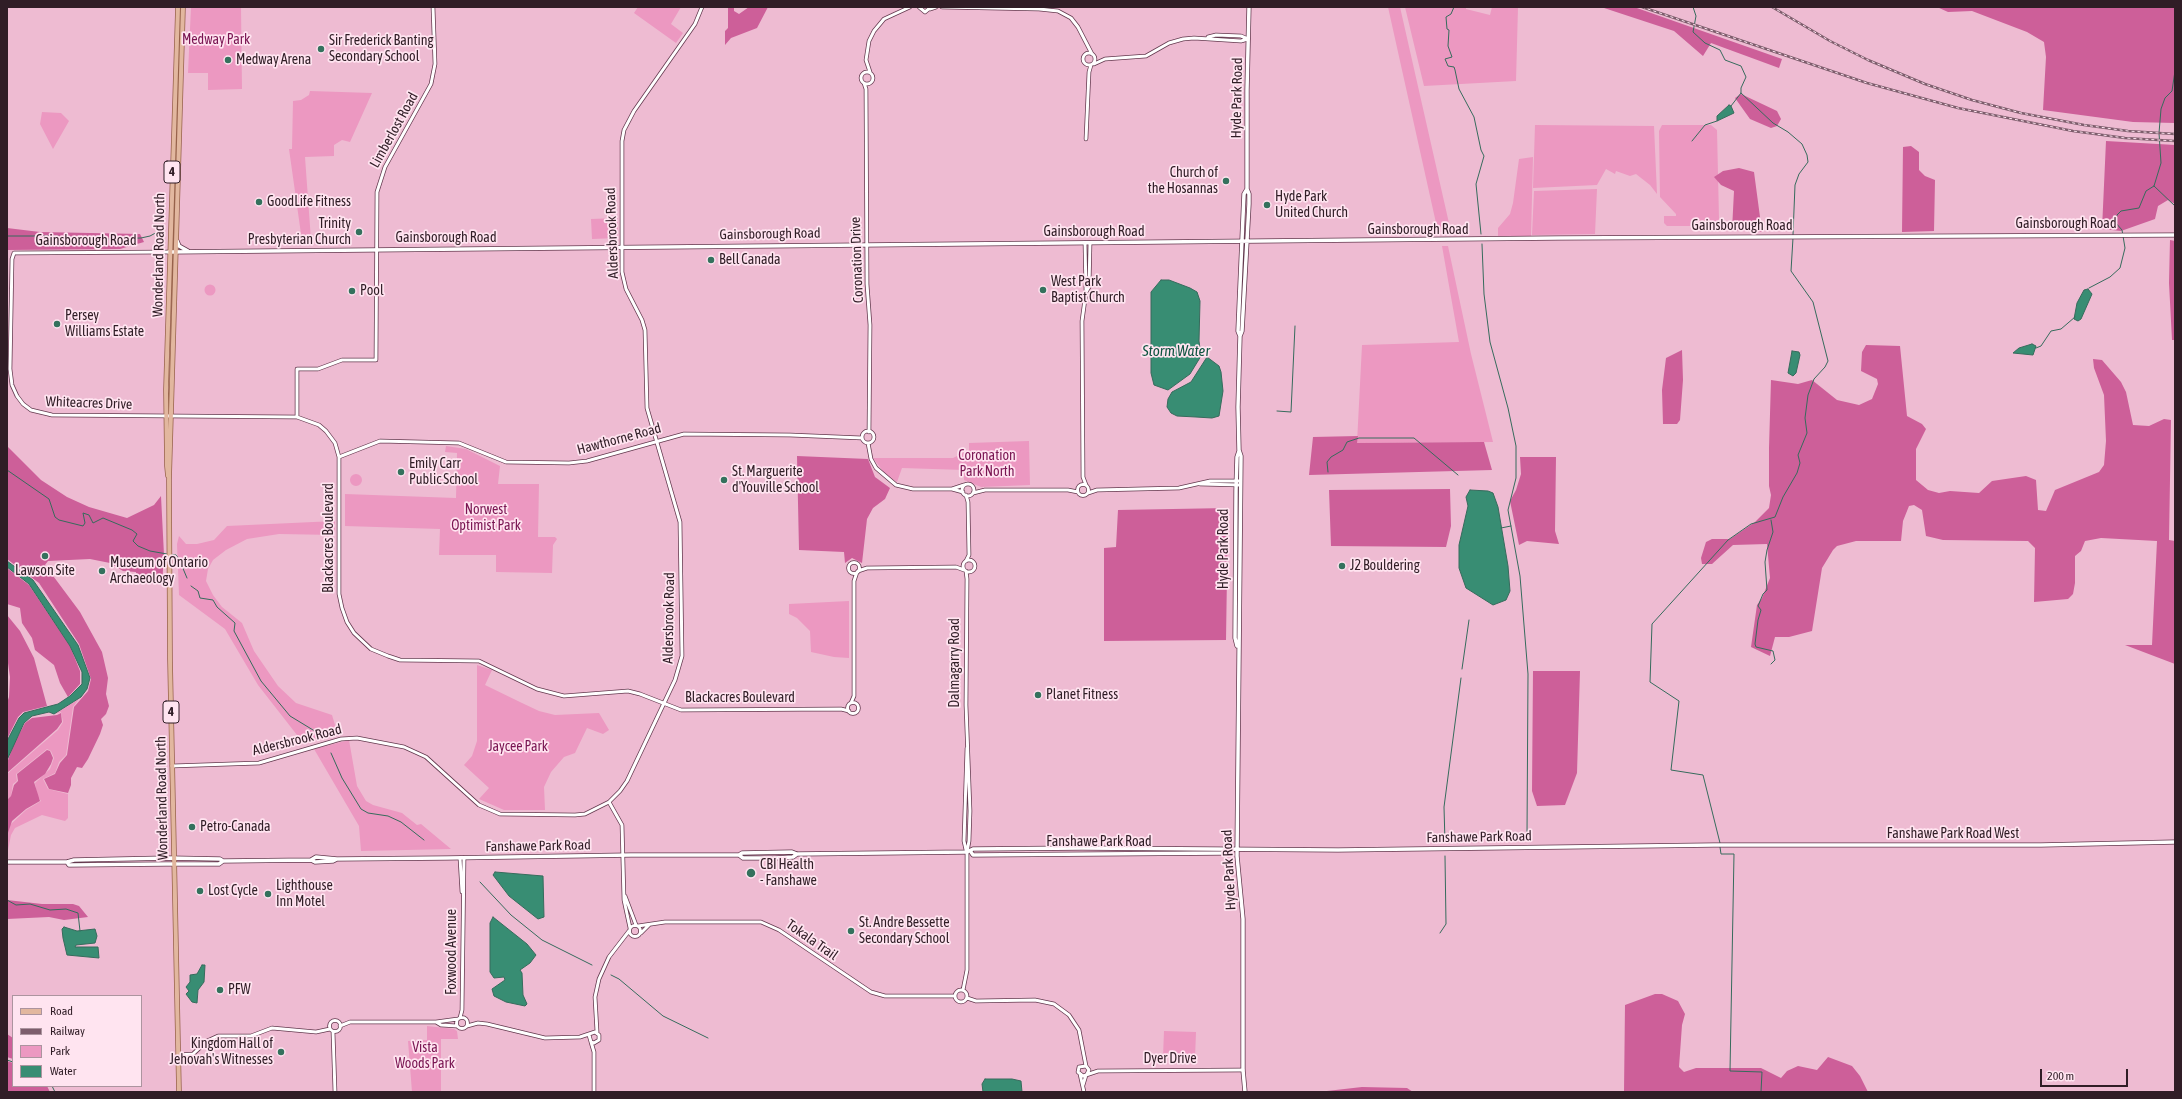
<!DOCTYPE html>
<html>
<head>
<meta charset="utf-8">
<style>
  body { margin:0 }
  #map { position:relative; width:2182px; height:1099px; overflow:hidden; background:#eebbd2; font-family:"Asap Condensed",sans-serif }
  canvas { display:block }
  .frame { position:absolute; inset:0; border:8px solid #301d26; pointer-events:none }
  .legend { position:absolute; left:12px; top:995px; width:130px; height:92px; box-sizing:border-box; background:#ffe4f0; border:1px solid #ac949f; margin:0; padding:5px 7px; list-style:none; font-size:12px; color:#301d26 }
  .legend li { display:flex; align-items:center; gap:8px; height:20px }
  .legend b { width:20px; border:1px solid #ac949f }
  .scale { position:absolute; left:2040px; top:1069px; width:88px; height:18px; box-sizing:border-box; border:2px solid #301d26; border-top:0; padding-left:5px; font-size:12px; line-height:14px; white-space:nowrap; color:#301d26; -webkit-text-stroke:3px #ffe4f0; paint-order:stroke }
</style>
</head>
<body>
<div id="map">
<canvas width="2182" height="1099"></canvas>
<div class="frame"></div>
<ul class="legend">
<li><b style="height:5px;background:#e2b79f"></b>Road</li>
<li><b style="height:5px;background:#7d5d6c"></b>Railway</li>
<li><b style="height:11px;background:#ec98c1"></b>Park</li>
<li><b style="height:11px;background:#388d73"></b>Water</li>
</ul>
<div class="scale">200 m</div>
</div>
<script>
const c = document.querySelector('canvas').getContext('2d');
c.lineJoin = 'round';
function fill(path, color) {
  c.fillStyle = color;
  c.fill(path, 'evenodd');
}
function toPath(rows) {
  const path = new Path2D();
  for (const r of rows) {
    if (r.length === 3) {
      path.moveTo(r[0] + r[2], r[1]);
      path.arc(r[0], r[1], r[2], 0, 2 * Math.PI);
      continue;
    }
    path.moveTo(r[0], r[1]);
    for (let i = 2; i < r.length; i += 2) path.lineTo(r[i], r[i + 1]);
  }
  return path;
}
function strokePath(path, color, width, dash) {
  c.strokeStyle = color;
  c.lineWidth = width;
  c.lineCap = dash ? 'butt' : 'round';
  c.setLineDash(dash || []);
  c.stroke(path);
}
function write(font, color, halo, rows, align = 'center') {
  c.font = font + ' "Asap Condensed",sans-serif';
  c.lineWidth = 3.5;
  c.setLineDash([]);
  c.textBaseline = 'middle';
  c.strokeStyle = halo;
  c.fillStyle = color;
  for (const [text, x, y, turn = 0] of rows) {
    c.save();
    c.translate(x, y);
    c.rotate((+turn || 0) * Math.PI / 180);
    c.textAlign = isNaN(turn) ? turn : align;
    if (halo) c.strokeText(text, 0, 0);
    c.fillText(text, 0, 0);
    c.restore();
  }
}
const green = toPath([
  [191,7,241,7,242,89,208,90,208,73,188,73],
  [638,7,681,7,671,24,683,33,676,43,634,13],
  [1388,7,1400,7,1451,232,1438,232],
  [1405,7,1466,7,1466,9,1490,15,1492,7,1518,7,1516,81,1424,86],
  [310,91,372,93,350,142,342,140,334,145,334,156,305,157,311,240,302,241,289,149,292,149,293,101,301,100,309,95],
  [42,112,61,113,69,121,53,149,40,124],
  [1535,125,1654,126,1657,194,1650,185,1636,174,1630,176,1616,171,1615,174,1606,169,1597,185,1533,188],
  [1662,125,1711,125,1717,130,1719,219,1716,224,1709,226,1667,226,1664,223,1664,216,1676,216,1676,214,1660,197,1659,131],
  [1533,157,1531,236,1498,236,1498,228,1510,214,1513,203,1519,159],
  [1597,189,1595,234,1532,235,1534,191],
  [618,218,618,238,592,239,591,219],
  [1442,246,1448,246,1471,354,1493,442,1357,443,1362,345,1459,342],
  [210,290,5.5],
  [1029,441,1030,485,981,487,964,480,964,470,902,468,897,482,885,474,873,458,953,458,969,450,969,443],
  [446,446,466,449,500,466,498,484,539,484,538,537,555,537,557,539,553,545,552,573,496,572,496,555,439,555,440,529,345,526,345,494,456,498,457,453,445,452],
  [356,480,6],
  [335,521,335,535,279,534,247,539,226,550,213,560,208,569,206,581,213,595,222,607,242,623,254,651,278,686,296,703,332,715,338,735,304,744,258,685,225,629,179,595,177,544,179,536,186,544,197,544,214,540,227,526],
  [849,601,849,658,834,657,811,652,810,631,797,618,789,614,789,604],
  [477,665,492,670,485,685,522,703,539,711,555,715,599,713,609,730,603,734,587,728,575,753,564,757,551,772,544,787,545,810,504,810,479,799,489,788,464,765,472,756,477,741],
  [79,699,73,707,66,755,59,762,55,773,43,779,48,789,68,794,68,818,65,821,42,815,15,828,11,835,8,850,7,837,10,825,26,810,41,801,37,795,35,783,50,769,54,758,51,751,47,749,16,774,17,781,13,784,11,796,8,799,7,774,58,730,63,722,61,712,55,714],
  [349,740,357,786,366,801,373,805,402,813,417,825,421,824,451,849,361,851,359,826,314,749],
  [427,1026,454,1029,457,1031,458,1039,441,1039,441,1092,412,1092,408,1041,427,1040],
  [1164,1031,1196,1032,1195,1058,1163,1057]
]);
const forest = toPath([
  [728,7,734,7,734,11,739,14,749,7,768,7,757,28,731,38,725,45,725,31,728,28],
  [1601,7,1634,7,1782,59,1779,68,1711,43,1703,56,1674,31],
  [1937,7,2175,7,2175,123,2133,122,2043,110,2046,57,2044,42,2027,32,1972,11,1948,12],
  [1741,94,1777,111,1781,119,1777,126,1771,128,1750,119,1735,98],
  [2106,141,2175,145,2175,204,2168,200,2158,206,2155,219,2121,231,2102,229],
  [1911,146,1919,152,1919,170,1925,176,1935,180,1934,231,1902,232,1903,147],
  [1739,168,1754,172,1762,232,1732,230,1734,191,1721,185,1714,177,1723,171],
  [7,228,40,232,140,234,144,242,120,249,7,250],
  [2170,240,2175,241,2175,340,2172,340,2169,283],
  [1866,345,1900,346,1907,416,1922,424,1926,429,1916,449,1916,480,1928,490,1939,493,1950,491,1979,493,1992,481,2026,476,2036,480,2038,510,2046,511,2055,490,2099,472,2104,465,2106,441,2104,395,2094,368,2093,359,2102,360,2121,382,2126,392,2133,425,2149,426,2164,419,2171,420,2169,540,2175,541,2175,664,2125,645,2152,645,2157,541,2101,538,2085,541,2081,551,2075,556,2075,583,2073,594,2068,599,2034,602,2035,548,2028,541,1943,540,1926,536,1922,510,1914,505,1909,506,1903,521,1901,541,1856,541,1837,546,1833,550,1822,568,1812,631,1789,637,1775,637,1770,656,1751,647,1757,605,1762,598,1770,578,1767,544,1733,545,1712,564,1702,564,1701,558,1706,542,1712,539,1730,539,1755,522,1769,508,1771,495,1769,486,1769,448,1771,380,1798,384,1812,380,1837,400,1859,405,1872,399,1878,384,1877,379,1861,371,1862,352],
  [1682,350,1683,380,1680,420,1677,424,1663,424,1662,390,1666,358],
  [1358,436,1357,443,1484,442,1492,470,1309,475,1313,437],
  [7,446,41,480,67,497,89,507,127,518,154,505,161,496,164,555,162,584,135,584,136,572,123,571,110,563,90,559,48,561,45,565,80,612,102,652,108,678,106,694,109,706,106,714,101,719,103,725,100,734,88,759,82,768,77,767,71,778,71,785,68,793,49,789,44,779,55,774,60,763,67,755,74,707,88,691,91,679,79,644,39,583,7,559],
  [797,456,868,459,875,477,890,488,885,499,873,508,867,519,862,563,852,558,845,563,844,552,799,550],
  [1520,457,1556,457,1555,531,1559,544,1527,541,1519,545,1510,501,1516,490,1521,474],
  [1450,489,1451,526,1446,547,1331,546,1329,490],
  [1228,508,1226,640,1104,641,1104,548,1116,547,1118,510],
  [7,568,29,585,70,646,80,671,80,684,68,697,60,683,54,665,35,650,32,638,22,623,20,608,7,604],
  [7,615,20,631,34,658,47,706,23,712,18,717,7,739,7,703,9,697,10,677,7,656],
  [1533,671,1580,671,1577,773,1565,805,1537,806,1532,791],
  [61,713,62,722,57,729,7,773,7,763,13,746,25,723,32,718,57,715],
  [47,750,50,751,53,758,51,764,45,774,34,782,40,801,26,809,12,821,7,836,7,800,11,796,14,785,18,781,17,774],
  [7,900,42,904,73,904,79,906,88,917,64,920,49,917,7,919],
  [1655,994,1662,994,1678,1001,1685,1014,1682,1025,1679,1067,1684,1072,1696,1068,1761,1068,1781,1078,1787,1071,1798,1066,1817,1070,1828,1057,1852,1066,1860,1076,1868,1092,1624,1092,1625,1005],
  [7,1034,13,1038,13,1059,7,1057],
  [7,1061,13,1063,13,1086,47,1086,50,1092,7,1092],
  [1362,1087,1407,1088,1413,1092,1318,1092]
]);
const water = toPath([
  [1729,105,1731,106,1734,113,1717,121,1717,116,1729,105],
  [1161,280,1169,280,1190,288,1197,292,1200,301,1199,341,1201,356,1190,374,1168,390,1154,385,1151,373,1151,292,1161,280],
  [2088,289,2092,294,2081,319,2078,321,2074,319,2077,303,2084,290,2088,289],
  [2032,344,2036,346,2033,355,2013,353,2019,348,2032,344],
  [1792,351,1799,352,1800,355,1796,373,1793,376,1788,373,1792,351],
  [1207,357,1219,366,1221,372,1223,391,1219,416,1212,418,1196,417,1177,416,1171,413,1167,407,1168,399,1172,392,1191,382,1207,357],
  [1470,490,1488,491,1493,493,1498,507,1508,566,1510,591,1506,600,1493,605,1466,588,1459,568,1459,545,1468,506,1466,497,1470,490],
  [7,561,33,580,78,645,90,678,87,689,81,697,54,714,49,712,32,716,24,723,7,760,7,741,19,718,24,713,58,704,70,696,82,684,82,672,70,646,29,584,7,567,7,561],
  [495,872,543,876,544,917,538,919,509,896,493,875,495,872],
  [493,917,527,944,536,955,530,963,520,970,522,973,523,995,527,1004,525,1006,506,1002,494,996,492,989,505,980,504,977,494,978,490,972,490,923,493,917],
  [64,927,77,931,95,929,97,936,95,943,76,945,75,947,98,947,99,958,67,955,63,938,62,929,64,927],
  [202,965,205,965,204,982,198,990,197,1003,192,1002,186,994,189,991,186,987,190,982,190,975,197,974,202,965],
  [985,1079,1012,1079,1021,1081,1022,1092,983,1092,982,1084,985,1079]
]);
const stream = toPath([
  [1454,7,1451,14,1446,17,1447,29,1449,30,1448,46,1452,57,1445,59,1448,66,1454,67,1455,70,1459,89,1474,117,1481,150,1484,156,1476,184,1481,234],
  [1693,7,1696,16,1693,32,1705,43,1720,50,1725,60,1741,66,1746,77,1741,88,1741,93,1731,106],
  [1741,93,1773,123,1788,132,1802,144,1807,155,1808,162,1799,174,1795,185,1793,235],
  [1692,141,1705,125,1717,121],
  [2154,186,2175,206],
  [7,236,52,236,106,239,141,238,150,236,161,230],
  [1482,244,1484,294,1490,342,1508,408,1516,446,1516,478,1508,510,1520,576,1528,674,1527,836],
  [2089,288,2110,277,2120,268,2125,248,2122,230,2115,222,2117,215,2121,211,2139,208,2146,191,2154,186,2161,163,2159,133,2161,109,2165,98,2172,91,2175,71],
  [2036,348,2041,346,2051,331,2061,329,2075,317],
  [1277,411,1291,412,1295,326],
  [7,470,49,499,55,517,59,520,83,526,85,523,83,513,89,515,93,523,103,518,132,530,137,534,133,541,138,546,150,551,167,554],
  [1328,472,1327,462,1331,457,1343,450,1347,442,1359,438,1414,438,1458,475],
  [1501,528,1511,526],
  [170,554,176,555,179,559,187,578],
  [191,586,198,591,200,598,213,600,217,607,235,623,234,631,261,681,290,716,318,733],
  [1771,664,1775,660,1773,651,1756,647,1755,644,1758,620,1761,610,1758,606,1763,594,1767,590,1765,562,1767,550,1773,532,1771,520],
  [1462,669,1469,620],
  [331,753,342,778,361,809,368,813,388,816,401,822,424,840],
  [1445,842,1444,807,1461,678],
  [1720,843,1703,775,1671,770,1679,701,1650,682,1652,624,1728,540,1751,524,1775,517,1783,497,1797,473,1800,463,1798,455,1807,433,1805,418,1808,395,1814,379,1825,367,1828,361,1813,302,1791,271,1793,238],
  [1720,847,1721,854,1734,854,1730,1071,1762,1072,1761,1092],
  [480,882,511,915,542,940,592,965],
  [7,900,16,905,30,904,50,910,66,909,78,913,80,931],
  [1440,933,1446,924,1445,856],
  [611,975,619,979,663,1016,708,1038],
  [7,1060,13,1062],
  [52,1086,55,1092]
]);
const tertiary = toPath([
  [919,7,925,12,931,7],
  [942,7,1039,9,1058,11,1071,18,1078,27,1092,54],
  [930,9,936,7],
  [1208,37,1216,35,1241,36,1248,39],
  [1089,59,6],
  [1094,64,1105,59,1146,56,1169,43,1183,39,1194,38,1241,41,1248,39],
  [867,78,6],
  [870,72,866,60,869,41,874,31,884,19,910,7],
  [864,83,866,89,867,284,870,325,869,432],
  [1086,139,1089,72,1091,65],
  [1085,243,1086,292],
  [169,252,14,253,12,259,10,369,12,385,17,396,23,404,31,410,52,415,297,417,319,425,326,431,335,443,339,457,339,594,342,608,347,622,354,633,371,649,388,656,400,660,479,661,537,689,564,696,628,691,640,694,681,710,841,709,849,711],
  [297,417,297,369,318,369,342,360,376,360,377,192,385,167,431,84,435,64,433,7],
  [868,437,6],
  [868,443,871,459,876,468,896,485,913,489,952,489,963,492],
  [339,457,380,441,459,443,506,462,569,463,587,461,684,434,790,435,862,438],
  [1200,484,1240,485],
  [968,490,6],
  [1083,490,5.5],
  [1086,485,1083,477,1082,321,1086,292,1089,287,1090,243],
  [952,489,964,485],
  [973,493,985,490,1068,490,1078,492],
  [1088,493,1097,490,1179,488,1210,481,1240,481],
  [966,495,968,502,969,555,966,561],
  [969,566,6],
  [854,568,5.5],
  [858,571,867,568,956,567,964,570],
  [853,708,5.5],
  [851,703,854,696,854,581,857,572],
  [172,766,259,763,341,739,357,738,404,747,426,757,479,805,500,814,575,815,585,814,609,802,620,791,627,781,675,680,682,656,680,522,647,408,645,330,642,320,626,289,622,272,622,141,624,130,634,111,695,24,702,7],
  [609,802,622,825,624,900,630,928],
  [966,850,964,841,967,748],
  [460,858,462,892],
  [625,896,636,925],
  [635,931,5.5],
  [638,926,665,922,761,922,779,930,871,992,885,996,955,996],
  [641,933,649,925],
  [961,996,6],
  [963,990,967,970,967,852,969,841,970,811,966,705,967,579,966,571],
  [967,998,976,1001,1035,1000,1054,1004,1069,1015,1079,1030,1086,1066],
  [462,1023,5.5],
  [460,1018,462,1010,464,858],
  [335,1026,5.5],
  [436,1022,441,1025,457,1026],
  [340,1026,350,1022,436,1022,458,1019],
  [467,1026,478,1023,487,1024,545,1038,580,1037,595,1032,599,1035,599,1040,594,1043,591,1042,589,1035],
  [333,1032,335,1092],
  [597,1032,595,997,599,979,609,957,629,931],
  [591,1042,594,1052,594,1092],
  [179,1055,193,1054,207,1041,218,1036,251,1036,272,1028,316,1032,330,1029],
  [1080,1074,1084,1092],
  [1087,1074,1089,1070,1086,1066,1079,1067,1078,1072,1083,1076,1098,1071,1243,1070],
  [1083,1085,1086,1075]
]);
const secondary = toPath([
  [177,241,179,246,188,251],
  [169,252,1558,238,2175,235],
  [1240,336,1242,331,1249,204,1249,194,1247,189,1247,90,1249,7],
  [1237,646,1235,638,1236,490,1237,457,1239,451],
  [971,852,973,855,1096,854,1225,853,1228,851],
  [739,855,742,853,792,852,797,854,967,852,973,849,1082,848,1338,850,1714,845,2041,845,2175,842],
  [311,860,316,857,337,859,447,858,631,855,739,855,743,858,775,858,793,857,797,854],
  [7,862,67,862,74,860,169,858,220,859,223,861,311,860,315,862,333,861,337,859],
  [67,862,69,865,166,864,219,864,223,861],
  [1245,1092,1243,1070,1243,919,1237,856,1241,456,1239,450,1238,407,1240,336,1238,331,1244,194,1247,189]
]);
const primary = toPath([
  [168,476,167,466,166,389,178,7],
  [179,1092,170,659,169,480,183,7]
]);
const rail = toPath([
  [1642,7,1867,83,1958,108,2073,131,2125,138,2175,141],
  [1772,7,1830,41,1868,60,1925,84,1972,100,2021,113,2084,125,2128,131,2175,134]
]);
const markers = [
  [321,49,4,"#34715d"],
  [228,60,4,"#34715d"],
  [1226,181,4,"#34715d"],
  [259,202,4,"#34715d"],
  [1267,205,4,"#34715d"],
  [359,232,4,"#34715d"],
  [711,260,4,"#34715d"],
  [1043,290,4,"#34715d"],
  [352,291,4,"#34715d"],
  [57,324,4,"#34715d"],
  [401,472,4,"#34715d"],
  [724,480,4,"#34715d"],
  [45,556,4,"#34715d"],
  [1342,566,4,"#34715d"],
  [102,571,4,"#34715d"],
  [1038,695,4,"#34715d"],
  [192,827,4,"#34715d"],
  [751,873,5,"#34715d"],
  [200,891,4,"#34715d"],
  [268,894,4,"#34715d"],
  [851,931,4,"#34715d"],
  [220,990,4,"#34715d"],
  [281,1052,4,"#34715d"]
];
const shields = [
  [172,172,16],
  [171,712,16]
];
const shieldNames = [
  ["4",172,172],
  ["4",171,712]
];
const parkNames = [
  ["Medway Park",216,40],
  ["Coronation",987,456],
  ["Park North",987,472],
  ["Norwest",486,510],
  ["Optimist Park",486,526],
  ["Jaycee Park",518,747],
  ["Vista",425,1048],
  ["Woods Park",425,1064]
];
const poiNames = [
  ["Sir Frederick Banting",329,41],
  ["Secondary School",329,57],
  ["Medway Arena",236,60],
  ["Church of",1218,173,"right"],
  ["the Hosannas",1218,189,"right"],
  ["Hyde Park",1275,197],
  ["United Church",1275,213],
  ["GoodLife Fitness",267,202],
  ["Trinity",351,224,"right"],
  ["Presbyterian Church",351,240,"right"],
  ["Bell Canada",719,260],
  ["West Park",1051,282],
  ["Baptist Church",1051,298],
  ["Pool",360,291],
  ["Persey",65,316],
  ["Williams Estate",65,332],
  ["Emily Carr",409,464],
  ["Public School",409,480],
  ["St. Marguerite",732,472],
  ["d'Youville School",732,488],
  ["Museum of Ontario",110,563],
  ["Archaeology",110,579],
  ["J2 Bouldering",1350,566],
  ["Lawson Site",45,571,"center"],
  ["Planet Fitness",1046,695],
  ["Petro-Canada",200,827],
  ["CBI Health",760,865],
  ["- Fanshawe",760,881],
  ["Lighthouse",276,886],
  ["Inn Motel",276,902],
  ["Lost Cycle",208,891],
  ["St. Andre Bessette",859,923],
  ["Secondary School",859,939],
  ["PFW",228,990],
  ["Kingdom Hall of",273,1044,"right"],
  ["Jehovah's Witnesses",273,1060,"right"]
];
const streetNames = [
  ["Hyde Park Road",1237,98,-89],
  ["Limberlost Road",394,130,-61],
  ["Gainsborough Road",2066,224],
  ["Gainsborough Road",1742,226],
  ["Gainsborough Road",1418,230],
  ["Gainsborough Road",1094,232],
  ["Aldersbrook Road",612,233,-92],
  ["Gainsborough Road",770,234,-1],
  ["Gainsborough Road",446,238],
  ["Gainsborough Road",86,241],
  ["Wonderland Road North",159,255,-89],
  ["Coronation Drive",857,260,-92],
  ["Whiteacres Drive",89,403,2],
  ["Hawthorne Road",619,439,-15],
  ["Blackacres Boulevard",329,538,-90],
  ["Hyde Park Road",1224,549,-90],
  ["Aldersbrook Road",669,618,-89],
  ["Dalmagarry Road",955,663,-90],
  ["Blackacres Boulevard",740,698],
  ["Aldersbrook Road",297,740,-14],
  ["Wonderland Road North",162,798,-91],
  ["Fanshawe Park Road West",1953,834],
  ["Fanshawe Park Road",1479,837,-1],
  ["Fanshawe Park Road",1099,842],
  ["Fanshawe Park Road",538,846,-1],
  ["Hyde Park Road",1229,870,-93],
  ["Tokala Trail",812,940,35],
  ["Foxwood Avenue",452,952,-90],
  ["Dyer Drive",1170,1059]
];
const waterNames = [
  ["Storm Water",1176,351]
];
fill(green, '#ec98c1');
fill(forest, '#cd5f99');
fill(water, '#388d73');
strokePath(water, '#366b5c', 1);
strokePath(stream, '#366b5c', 1);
strokePath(tertiary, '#63394e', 4.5);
strokePath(secondary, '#63394e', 5);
strokePath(primary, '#97624b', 5.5);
strokePath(tertiary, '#fff', 3);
strokePath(secondary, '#fff', 3.5);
strokePath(primary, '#e2b79f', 4);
strokePath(rail, '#7d5d6c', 2.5);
strokePath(rail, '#ffe4f0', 1, [3]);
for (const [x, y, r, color] of markers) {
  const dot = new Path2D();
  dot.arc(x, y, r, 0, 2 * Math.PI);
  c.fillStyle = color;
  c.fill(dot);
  strokePath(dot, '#ffe4f0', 1.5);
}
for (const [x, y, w] of shields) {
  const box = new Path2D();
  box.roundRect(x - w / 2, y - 11, w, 22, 3);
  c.fillStyle = '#ffe4f0';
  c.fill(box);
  strokePath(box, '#301d26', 1);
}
write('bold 13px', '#301d26', null, shieldNames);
write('14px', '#7a1552', '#ffe4f0', parkNames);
write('14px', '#301d26', '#ffe4f0', poiNames, 'left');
write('14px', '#301d26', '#ffe4f0', streetNames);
write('italic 15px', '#0e5340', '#ffe4f0', waterNames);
</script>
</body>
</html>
